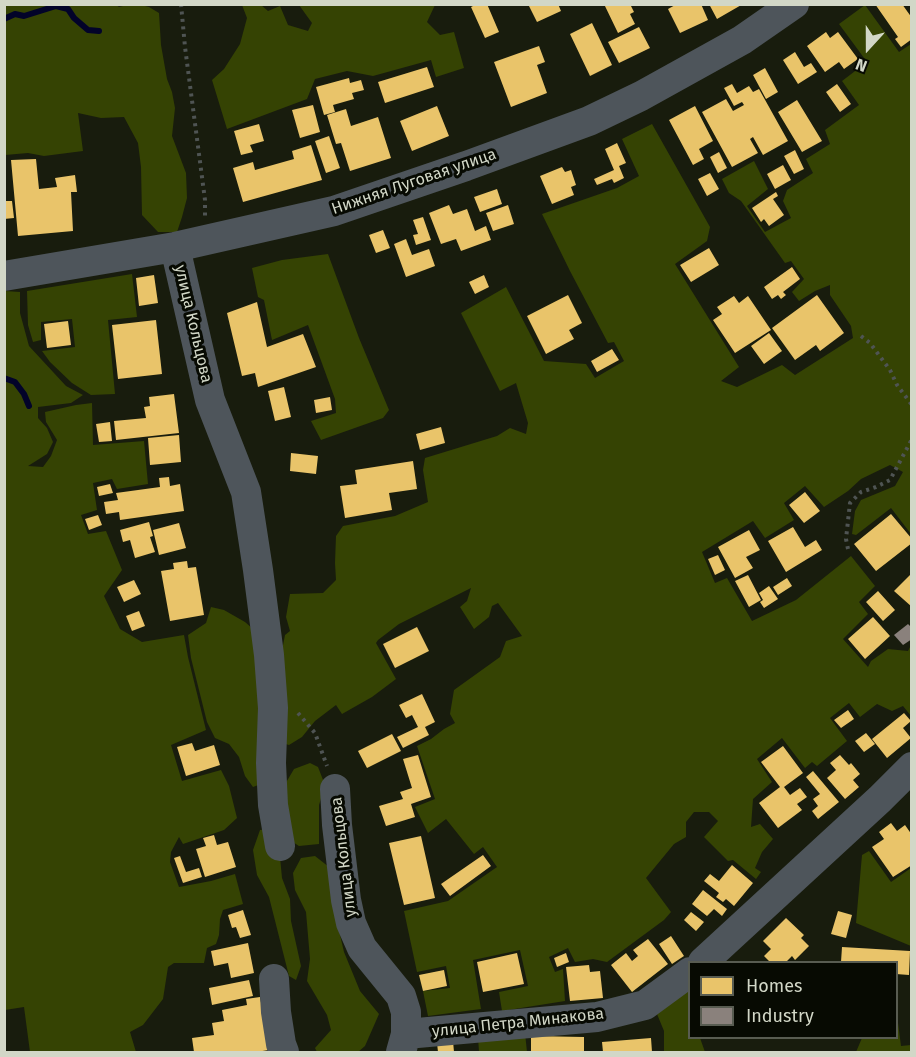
<!DOCTYPE html>
<html>
<head>
<meta charset="utf-8">
<style>
  body { margin:0 }
  #map { position:relative; width:916px; height:1057px; overflow:hidden; background:#181c0d; font-family:"Fira Sans",sans-serif }
  canvas { display:block }
  .frame { position:absolute; inset:0; border:6px solid #d2d7c7; pointer-events:none }
  .legend { position:absolute; left:688px; top:961px; width:210px; height:78px; box-sizing:border-box; background:#070a02; border:2px solid #585c51; margin:0; padding:8px 10px; list-style:none; font-size:18px; color:#d2d7c7 }
  .legend li { display:flex; align-items:center; gap:12px; height:30px }
  .legend b { width:30px; border:2px solid #585c51 }
  .north { position:absolute; left:838px; top:18px; width:60px; height:60px; -webkit-text-stroke:4px #070a02; paint-order:stroke; rotate:201deg; font-size:16px; font-weight:700; line-height:24px; text-align:center; color:#d2d7c7 }
  .north::after { content:''; display:block; margin:auto; width:21px; height:27px; background:#d2d7c7; clip-path:polygon(50% 0,100% 100%,50% 72%,0 100%) }
</style>
</head>
<body>
<div id="map">
<canvas width="916" height="1057"></canvas>
<div class="frame"></div>
<ul class="legend">
<li><b style="height:16px;background:#e9c46a"></b>Homes</li>
<li><b style="height:16px;background:#8a817c"></b>Industry</li>
</ul>
<div class="north">N</div>
</div>
<script>
const c = document.querySelector('canvas').getContext('2d');
c.lineJoin = 'round';
function fill(path, color) {
  c.fillStyle = color;
  c.fill(path, 'evenodd');
}
function toPath(rows) {
  const path = new Path2D();
  for (const r of rows) {
    path.moveTo(r[0], r[1]);
    for (let i = 2; i < r.length; i += 2) path.lineTo(r[i], r[i + 1]);
  }
  return path;
}
function strokePath(path, color, width, dash) {
  c.strokeStyle = color;
  c.lineWidth = width;
  c.lineCap = dash ? 'butt' : 'round';
  c.setLineDash(dash || []);
  c.stroke(path);
}
function write(font, color, halo, rows, align = 'center') {
  c.font = font + ' "Fira Sans",sans-serif';
  c.lineWidth = 6;
  c.setLineDash([]);
  c.textBaseline = 'middle';
  c.strokeStyle = halo;
  c.fillStyle = color;
  for (const [text, x, y, turn = 0] of rows) {
    c.save();
    c.translate(x, y);
    c.rotate((+turn || 0) * Math.PI / 180);
    c.textAlign = isNaN(turn) ? turn : align;
    if (halo) c.strokeText(text, 0, 0);
    c.fillText(text, 0, 0);
    c.restore();
  }
}
const green = toPath([
  [115,4,119,7,127,5,141,5,149,7,159,13,161,45,167,79,172,92,175,108,172,136,186,173,187,198,182,217,177,232,158,232,142,215,141,167,138,143,124,117,101,118,78,113,83,151,44,156,28,153,5,155,4,5],
  [242,5,261,5,268,11,280,6,288,25,308,31,312,23,299,5,435,5,427,22,440,35,454,32,464,68,436,77,431,60,373,76,347,71,315,79,307,99,227,129,212,80,224,69,240,44,247,18],
  [865,5,899,52,911,44,911,534,891,508,856,535,852,534,855,511,861,500,895,486,903,472,890,465,861,479,848,491,824,507,805,486,784,503,794,520,765,538,753,521,702,552,715,583,727,578,752,621,796,600,851,556,875,586,859,602,868,614,843,639,868,667,871,661,888,649,908,651,911,645,911,716,903,706,892,711,877,704,860,717,849,703,830,718,847,741,817,766,812,762,805,768,782,738,757,759,772,782,753,799,751,827,760,824,773,839,762,852,755,868,761,872,756,879,733,860,728,861,704,837,718,821,709,812,694,812,686,822,686,837,674,844,646,878,671,912,664,920,607,962,593,959,575,962,568,948,549,957,555,972,563,969,565,1001,502,1011,499,992,528,986,520,950,473,960,481,1009,428,1016,423,991,450,988,446,966,417,972,404,911,448,901,497,867,483,847,474,854,446,819,428,833,415,807,435,799,417,746,431,739,444,729,455,723,450,714,454,690,500,657,506,641,522,636,498,603,492,606,489,617,474,629,460,607,467,601,471,588,399,624,378,640,376,643,396,679,372,697,342,714,336,705,315,721,302,737,289,745,278,742,278,671,285,635,290,631,286,617,290,594,323,593,336,580,335,563,336,536,343,526,395,516,428,502,423,470,425,458,497,436,510,428,526,434,528,423,516,383,500,391,461,313,506,287,544,361,586,364,595,378,624,361,614,342,608,343,570,271,542,214,617,188,639,176,622,139,652,124,710,227,707,241,675,264,739,367,721,381,737,387,782,365,795,375,853,338,851,326,830,295,830,285,815,291,799,301,792,292,804,279,791,261,785,263,741,201,729,193,722,179,754,161,768,189,747,206,765,232,791,218,783,201,787,190,813,173,806,159,830,144,825,130,859,105,842,81,867,62,839,24],
  [328,254,359,338,389,410,383,418,321,440,311,421,336,413,335,399,308,325,272,340,264,300,258,297,252,268,282,260],
  [132,274,137,317,108,320,115,394,91,395,72,383,50,362,42,351,75,347,72,319,41,322,41,340,33,342,28,325,27,291],
  [5,291,20,292,20,313,29,346,66,386,83,395,71,403,38,407,38,418,47,428,53,442,47,454,28,466,43,467,51,456,57,440,46,422,45,412,76,405,92,403,93,445,144,441,148,484,117,489,112,479,93,483,97,510,81,515,88,534,106,531,122,570,104,596,120,629,142,642,184,635,188,657,206,730,171,745,182,781,221,770,229,786,237,818,224,830,183,844,179,837,171,852,170,862,179,887,211,881,235,874,243,904,223,910,220,919,219,935,216,944,207,948,204,963,174,963,168,967,163,999,143,1025,130,1032,136,1052,30,1052,24,1007,5,1010],
  [211,607,224,610,245,622,260,635,261,784,253,787,245,776,239,757,229,744,215,738,207,722,191,658,188,635,206,623],
  [310,763,318,767,325,785,319,805,319,844,299,846,288,839,281,791,294,769],
  [266,829,280,857,282,878,290,899,291,921,301,966,296,980,289,976,269,897,257,875,253,850,260,830],
  [869,851,891,882,911,868,911,946,856,923,862,855],
  [315,856,329,867,333,905,344,952,360,991,379,1014,365,1046,358,1052,317,1052,315,1048,331,1030,327,1015,307,981,310,959,306,912,295,890,293,873,301,858],
  [689,990,690,1038,700,1038,705,1052,664,1052,664,1031,657,1014],
  [897,1015,901,1046,911,1045,911,1052,856,1052,862,1038,896,1038],
  [525,1033,527,1052,479,1052,478,1037]
]);
const homes = toPath([
  [477,4,487,4,499,32,485,38,471,7],
  [528,4,558,4,561,11,537,22],
  [604,4,630,4,634,12,630,14,635,24,618,33],
  [677,4,701,4,708,20,680,33,668,9],
  [709,4,743,4,717,19],
  [875,4,902,4,912,18,912,39,901,47,895,39,898,37],
  [592,23,612,65,590,76,570,34],
  [639,27,650,48,619,63,608,42],
  [826,32,830,38,838,32,858,59,844,69,839,62,825,72,807,46],
  [539,46,545,62,537,65,547,93,511,107,494,62],
  [795,52,804,67,811,63,817,72,798,84,783,60],
  [427,67,434,87,385,103,378,82],
  [765,68,778,92,766,99,753,75],
  [349,78,350,83,361,80,364,90,352,93,354,99,333,105,335,112,324,115,316,87],
  [732,84,737,93,749,86,753,92,759,89,788,141,763,155,753,137,750,139,758,153,732,167,702,112,726,99,733,111,744,105,742,102,734,106,724,88],
  [837,84,851,104,840,112,826,92],
  [797,100,822,141,802,152,778,112],
  [313,105,320,132,300,138,292,110],
  [437,106,449,136,412,151,400,121],
  [695,106,713,141,699,149,704,159,693,165,669,120],
  [346,109,351,126,378,117,391,158,350,171,341,143,336,144,327,115],
  [259,124,264,141,250,145,253,152,241,155,234,131],
  [329,136,340,168,326,173,315,141],
  [617,143,626,163,619,166,624,178,614,183,612,179,597,185,594,179,614,170,605,149],
  [311,145,322,180,243,202,233,168,253,162,255,170,294,159,292,151],
  [795,150,804,169,794,174,784,156],
  [719,152,727,168,718,173,710,157],
  [36,159,39,189,57,187,55,178,75,175,77,192,71,192,73,231,18,236,11,160],
  [783,165,791,180,775,189,767,174],
  [562,167,565,172,571,170,576,185,571,187,574,195,552,204,540,176],
  [710,173,719,189,707,196,698,179],
  [497,189,502,204,480,212,474,197],
  [776,192,778,196,773,199,784,215,769,226,764,219,761,222,752,208],
  [4,201,12,201,14,218,4,219],
  [449,205,453,214,467,209,475,231,486,226,491,240,461,251,456,239,441,244,429,213],
  [508,205,514,224,493,231,486,213],
  [423,217,431,240,416,245,413,235,418,234,413,220],
  [383,230,390,248,376,253,369,235],
  [406,239,412,255,429,249,435,266,406,277,394,244],
  [709,248,719,265,691,282,680,265],
  [792,267,800,279,783,292,786,295,781,299,778,295,772,299,764,287],
  [154,275,158,303,139,306,136,278],
  [484,275,489,287,475,294,469,282],
  [568,295,582,323,569,330,574,339,546,354,527,316],
  [817,295,844,333,820,351,816,345,795,360,772,328],
  [734,296,739,303,748,296,771,330,735,353,713,320,722,314,717,307],
  [257,302,267,347,303,334,316,367,258,387,255,373,242,376,227,313],
  [156,320,162,374,118,379,112,325],
  [68,321,71,345,47,348,44,324],
  [769,333,782,351,764,364,751,346],
  [612,349,619,360,597,372,591,361],
  [284,387,291,417,275,421,268,391],
  [174,394,179,433,116,440,114,421,146,418,144,407,150,406,149,397],
  [330,397,332,410,316,413,314,400],
  [110,422,112,441,99,442,96,424],
  [441,427,445,443,420,450,416,434],
  [179,435,181,462,150,465,148,438],
  [291,453,318,456,316,474,290,471],
  [413,461,417,489,389,493,392,510,345,518,340,486,357,484,355,470],
  [169,477,170,486,180,484,184,511,120,520,119,512,106,514,104,502,118,500,116,493,160,487,159,478],
  [110,484,113,493,99,496,97,487],
  [805,492,820,511,804,523,789,505],
  [891,514,912,539,912,543,876,571,854,544],
  [98,515,102,525,89,530,85,519],
  [149,522,153,536,150,537,155,552,135,558,130,540,123,542,120,530],
  [179,523,186,548,159,555,153,530],
  [793,527,805,547,816,540,822,550,786,572,768,541],
  [749,530,760,550,746,557,753,568,735,578,718,547],
  [718,555,725,570,715,575,708,559],
  [187,561,188,568,196,567,204,615,170,621,161,571,174,569,173,563],
  [912,573,912,607,894,591],
  [748,575,761,600,749,607,735,581],
  [787,578,792,586,778,595,773,587],
  [134,580,141,594,124,602,117,587],
  [769,586,778,599,764,608,760,602,763,600,759,593],
  [878,591,895,610,883,621,866,602],
  [139,611,145,626,132,631,126,616],
  [873,617,890,636,865,659,848,639],
  [417,627,429,651,395,668,383,644],
  [422,694,435,722,425,727,429,735,403,748,397,737,418,727,412,715,406,718,399,705],
  [848,710,854,719,841,728,834,720],
  [904,713,911,721,903,728,911,738,887,758,872,739],
  [866,733,875,744,864,752,855,741],
  [392,734,401,751,367,768,358,751],
  [192,743,195,751,214,745,220,765,186,776,177,747],
  [783,746,803,773,784,787,790,795,800,788,807,797,797,804,802,810,778,828,759,803,780,787,761,762],
  [418,755,431,797,411,804,415,817,386,826,379,806,403,799,400,792,412,788,403,759],
  [840,755,849,765,851,763,860,774,853,780,859,787,845,799,827,778,836,770,830,763],
  [813,771,839,802,818,819,812,811,818,806,813,799,820,794,806,777],
  [891,823,897,831,905,825,912,835,912,865,893,877,872,847,884,839,879,832],
  [214,835,217,845,228,842,236,867,205,877,196,849,206,846,203,838],
  [421,836,435,898,404,905,389,843],
  [483,855,491,866,450,896,441,884],
  [180,856,186,872,199,868,202,877,183,883,174,858],
  [732,865,753,883,734,906,726,899,723,902,716,897,719,893,704,881,710,874,719,881],
  [703,890,727,909,722,916,714,909,707,916,692,904],
  [243,910,251,935,240,938,236,927,232,928,228,915],
  [838,911,852,915,846,938,831,934],
  [691,912,704,922,696,931,684,920],
  [786,918,804,935,801,938,809,946,795,960,792,956,786,962,770,962,764,956,771,949,763,941],
  [671,936,684,956,672,964,659,944],
  [648,939,668,964,632,992,611,965,626,953,632,961,638,956,633,950],
  [248,943,254,973,231,978,228,963,214,966,211,951],
  [842,947,910,951,909,975,896,974,896,962,841,962],
  [517,953,524,984,483,992,477,962],
  [566,953,569,962,557,967,554,958],
  [589,965,590,972,600,971,603,998,570,1001,566,967],
  [444,970,447,986,423,991,419,975],
  [249,980,253,996,212,1005,209,988],
  [260,997,269,1050,256,1052,194,1052,192,1038,214,1035,212,1023,224,1021,222,1010,247,1005,246,999],
  [531,1036,584,1037,584,1052,531,1052],
  [651,1038,652,1052,603,1052,602,1042],
  [453,1041,454,1052,438,1052,437,1043]
]);
const industry = toPath([
  [908,624,912,628,912,639,903,645,894,635]
]);
const stream = toPath([
  [4,19,15,14,24,16,56,6,68,9,74,18,88,30,99,31],
  [4,378,15,382,24,394,29,406]
]);
const path = toPath([
  [181,4,185,47,205,200,205,217],
  [861,336,870,343,890,370,897,385,912,405],
  [848,549,846,539,850,503,861,492,876,487,890,480,912,439],
  [298,713,315,733,327,766]
]);
const minor = toPath([
  [175,247,210,400,246,492,258,570,269,655,273,708,271,763,273,805,280,846],
  [4,276,175,247,334,211,466,166,589,121,641,96,742,40,794,4],
  [335,789,337,825,346,900,351,923,362,948,401,996,406,1012,406,1034,401,1052],
  [703,962,880,799,912,767],
  [274,979,276,1012,281,1044,284,1052],
  [406,1034,597,1017,645,1005,690,972]
]);
const streetNames = [
  ["Нижняя Луговая улица",414,182,-19],
  ["улица Кольцова",193,324,77],
  ["улица Кольцова",344,857,-97],
  ["улица Петра Минакова",518,1023,-6]
];
fill(green, '#354303');
fill(homes, '#e9c46a');
fill(industry, '#8a817c');
strokePath(stream, '#020329', 6);
strokePath(path, '#4f5453', 4, [3, 4.5]);
strokePath(minor, '#4e555b', 30);
write('16px', '#d2d7c7', '#070a02', streetNames);
</script>
</body>
</html>
